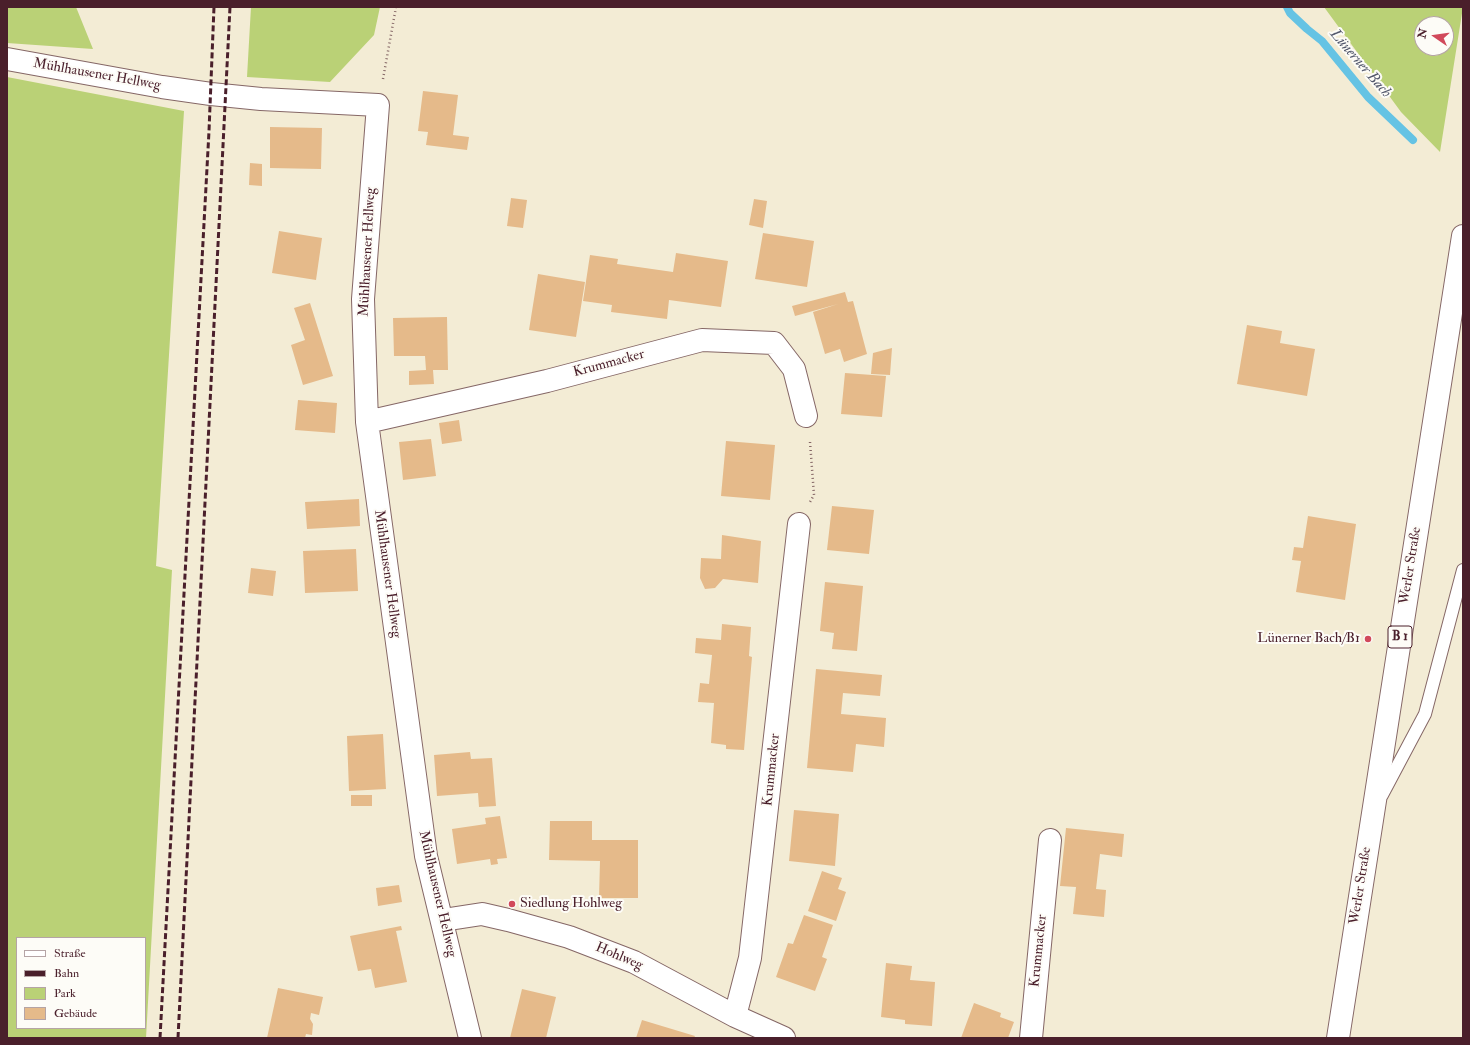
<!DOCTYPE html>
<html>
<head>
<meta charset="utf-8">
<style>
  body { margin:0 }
  #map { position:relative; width:1470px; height:1045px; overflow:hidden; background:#f3ecd5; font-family:"IM FELL Double Pica",serif }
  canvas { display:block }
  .frame { position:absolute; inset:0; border:8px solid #4a1f2b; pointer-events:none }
  .legend { position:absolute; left:16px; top:937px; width:130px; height:92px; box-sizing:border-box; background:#fdfcf7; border:1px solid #b5a4a5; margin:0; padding:5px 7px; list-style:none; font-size:12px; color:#4a1f2b }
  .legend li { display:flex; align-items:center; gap:8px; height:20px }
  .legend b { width:20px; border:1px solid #b5a4a5 }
  .north { position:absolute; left:1414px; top:16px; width:40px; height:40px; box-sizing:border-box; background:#fdfcf7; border:1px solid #b5a4a5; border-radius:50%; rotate:283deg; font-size:11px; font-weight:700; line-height:16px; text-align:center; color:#4a1f2b }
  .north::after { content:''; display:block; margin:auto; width:14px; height:18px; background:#d1495b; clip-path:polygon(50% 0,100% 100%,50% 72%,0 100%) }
</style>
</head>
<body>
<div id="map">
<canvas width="1470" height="1045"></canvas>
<div class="frame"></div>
<ul class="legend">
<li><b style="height:5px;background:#fff"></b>Straße</li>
<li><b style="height:5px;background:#4a1f2b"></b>Bahn</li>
<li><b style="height:11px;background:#bad176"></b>Park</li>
<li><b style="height:11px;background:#e5ba8a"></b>Gebäude</li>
</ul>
<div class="north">N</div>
</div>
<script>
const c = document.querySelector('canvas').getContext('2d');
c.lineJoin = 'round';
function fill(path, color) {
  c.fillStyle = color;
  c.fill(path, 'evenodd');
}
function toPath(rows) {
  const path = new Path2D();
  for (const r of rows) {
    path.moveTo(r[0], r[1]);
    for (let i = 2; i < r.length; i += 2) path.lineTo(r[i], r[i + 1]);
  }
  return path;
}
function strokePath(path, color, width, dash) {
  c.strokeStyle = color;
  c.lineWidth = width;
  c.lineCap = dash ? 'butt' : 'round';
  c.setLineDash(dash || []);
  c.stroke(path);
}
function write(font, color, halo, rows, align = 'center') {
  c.font = font + ' "IM FELL Double Pica",serif';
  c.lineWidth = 4;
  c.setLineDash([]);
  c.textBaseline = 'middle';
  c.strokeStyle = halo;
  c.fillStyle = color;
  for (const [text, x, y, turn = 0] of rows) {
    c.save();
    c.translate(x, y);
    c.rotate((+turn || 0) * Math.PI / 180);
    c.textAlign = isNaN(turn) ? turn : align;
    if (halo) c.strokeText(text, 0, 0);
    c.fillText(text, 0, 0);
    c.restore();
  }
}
const green = toPath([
  [7,7,76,7,93,49,7,43],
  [251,7,380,7,374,35,330,82,247,77],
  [1324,7,1463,7,1440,152,1401,112],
  [1422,24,1446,24,1446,48,1422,48],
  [7,77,184,111,156,566,172,570,146,1038,7,1038],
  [17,938,145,938,145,1028,17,1028]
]);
const stream = toPath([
  [1287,7,1290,13,1307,29,1322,41,1368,97,1413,140]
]);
const building = toPath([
  [423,91,458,95,453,135,469,137,467,150,426,145,428,132,418,131],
  [270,127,322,128,321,169,270,168],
  [250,163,262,164,262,186,249,185],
  [511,198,527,200,523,228,507,226],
  [754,199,767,201,763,228,749,225],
  [279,231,322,238,316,280,272,273],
  [763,233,814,241,807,287,755,279],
  [676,253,728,261,721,307,669,300,667,319,611,312,612,305,583,301,590,255,618,259,617,264,673,272],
  [538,274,585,282,576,337,529,330],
  [845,292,848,302,853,301,867,354,844,362,840,349,825,354,813,312,838,304,795,316,792,306],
  [310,303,333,376,303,385,291,345,305,340,294,308],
  [447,317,448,370,433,370,434,384,409,385,409,371,426,370,425,356,394,356,393,318],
  [1247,325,1282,331,1280,343,1315,349,1307,396,1237,384],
  [892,348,890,375,871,374,873,353],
  [845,373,886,376,882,417,841,414],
  [298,400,337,403,335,433,295,430],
  [459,420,462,441,442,444,439,423],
  [431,439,436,476,403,480,399,442],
  [726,441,775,445,770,500,721,496],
  [359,499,360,526,307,529,305,502],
  [832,506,874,510,869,554,827,550],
  [1308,516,1356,524,1345,600,1296,592,1301,561,1292,560,1294,547,1303,548],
  [722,535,761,541,758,583,723,579,715,588,705,589,700,578,701,558,721,559],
  [356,549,358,591,305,593,303,551],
  [251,568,276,571,273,596,248,593],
  [825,582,863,586,857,651,832,649,834,633,820,631],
  [722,624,751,627,749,656,752,657,744,750,726,749,726,745,711,743,714,703,698,702,700,683,709,684,712,655,695,653,696,638,721,640],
  [816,669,882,675,880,696,843,693,841,714,886,718,884,747,856,744,853,772,807,768],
  [383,734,386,789,349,791,347,736],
  [470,752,471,759,492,758,496,806,479,807,478,793,437,796,434,755],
  [351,795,372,795,372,806,351,806],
  [794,810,839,814,835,866,789,861],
  [500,816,507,858,497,859,498,864,491,865,490,859,457,864,452,829,486,824,485,818],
  [550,821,592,821,592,840,638,840,638,898,599,898,600,861,549,860],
  [1066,828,1124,834,1122,857,1100,854,1096,889,1106,890,1104,917,1073,914,1076,887,1060,886],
  [822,871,842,878,838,889,846,892,836,921,808,911],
  [399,885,402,902,378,906,376,888],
  [804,915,833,925,822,957,827,959,815,991,776,977,788,943,793,944],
  [401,926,402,930,396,931,407,982,375,988,371,969,358,971,350,936],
  [886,963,912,966,910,980,935,982,932,1026,905,1024,905,1020,881,1017],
  [278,988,323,997,319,1015,311,1013,310,1019,313,1024,312,1035,306,1034,305,1038,267,1038],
  [522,989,556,997,546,1038,510,1038],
  [974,1003,1001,1013,1000,1017,1014,1022,1008,1038,961,1038],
  [642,1020,695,1036,694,1038,636,1038]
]);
const path = toPath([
  [383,79,396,7],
  [810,442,814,495,810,502]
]);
const service = toPath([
  [1382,795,1425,714,1463,570]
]);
const minor = toPath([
  [7,59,162,87,211,94,261,99,378,105,363,299,367,422,426,856,470,1038],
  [367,422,547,381,702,340,774,343,794,369,806,416],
  [443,920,482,914,508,920,569,937,634,962,735,1016,784,1038],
  [735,1016,750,958,799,524],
  [1031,1038,1050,840]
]);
const primary = toPath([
  [1338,1038,1463,236]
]);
const rail = toPath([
  [160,1038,209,131,214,7],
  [178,1038,230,7]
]);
const markers = [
  [1368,639,4,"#d1495b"],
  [512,904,4,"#d1495b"]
];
const shields = [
  [1400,637,24]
];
const shieldNames = [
  ["B 1",1400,637]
];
const streetNames = [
  ["Mühlhausener Hellweg",97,75,10],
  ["Mühlhausener Hellweg",368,252,-87],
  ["Krummacker",609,364,-15],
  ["Werler Straße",1411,566,-81],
  ["Mühlhausener Hellweg",387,574,82],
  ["Krummacker",772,770,-84],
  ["Werler Straße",1361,886,-81],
  ["Mühlhausener Hellweg",437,894,77],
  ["Krummacker",1039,951,-84],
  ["Hohlweg",619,957,23]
];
const poiNames = [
  ["Lünerner Bach/B1",1360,639],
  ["Siedlung Hohlweg",520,904,"left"]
];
const waterNames = [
  ["Lünerner Bach",1360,64,49]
];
fill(green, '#bad176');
strokePath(stream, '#65c3e4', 8);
fill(building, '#e5ba8a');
strokePath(service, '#856766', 14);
strokePath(minor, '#856766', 24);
strokePath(primary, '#856766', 24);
strokePath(path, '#856766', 2.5, [1, 3]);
strokePath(service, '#fff', 12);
strokePath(minor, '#fff', 22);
strokePath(primary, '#fff', 22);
strokePath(rail, '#4a1f2b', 3, [6, 3]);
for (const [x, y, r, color] of markers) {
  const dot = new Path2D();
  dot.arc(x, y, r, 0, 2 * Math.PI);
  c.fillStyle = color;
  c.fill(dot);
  strokePath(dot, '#fdfcf7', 1.5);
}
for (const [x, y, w] of shields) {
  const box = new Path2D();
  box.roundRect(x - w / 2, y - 11, w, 22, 3);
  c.fillStyle = '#fdfcf7';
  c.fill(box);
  strokePath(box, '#4a1f2b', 1);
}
write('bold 13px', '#4a1f2b', null, shieldNames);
write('14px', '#4a1f2b', '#fdfcf7', streetNames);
write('14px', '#4a1f2b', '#fdfcf7', poiNames, 'right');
write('italic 15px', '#53586c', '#fdfcf7', waterNames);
</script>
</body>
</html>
